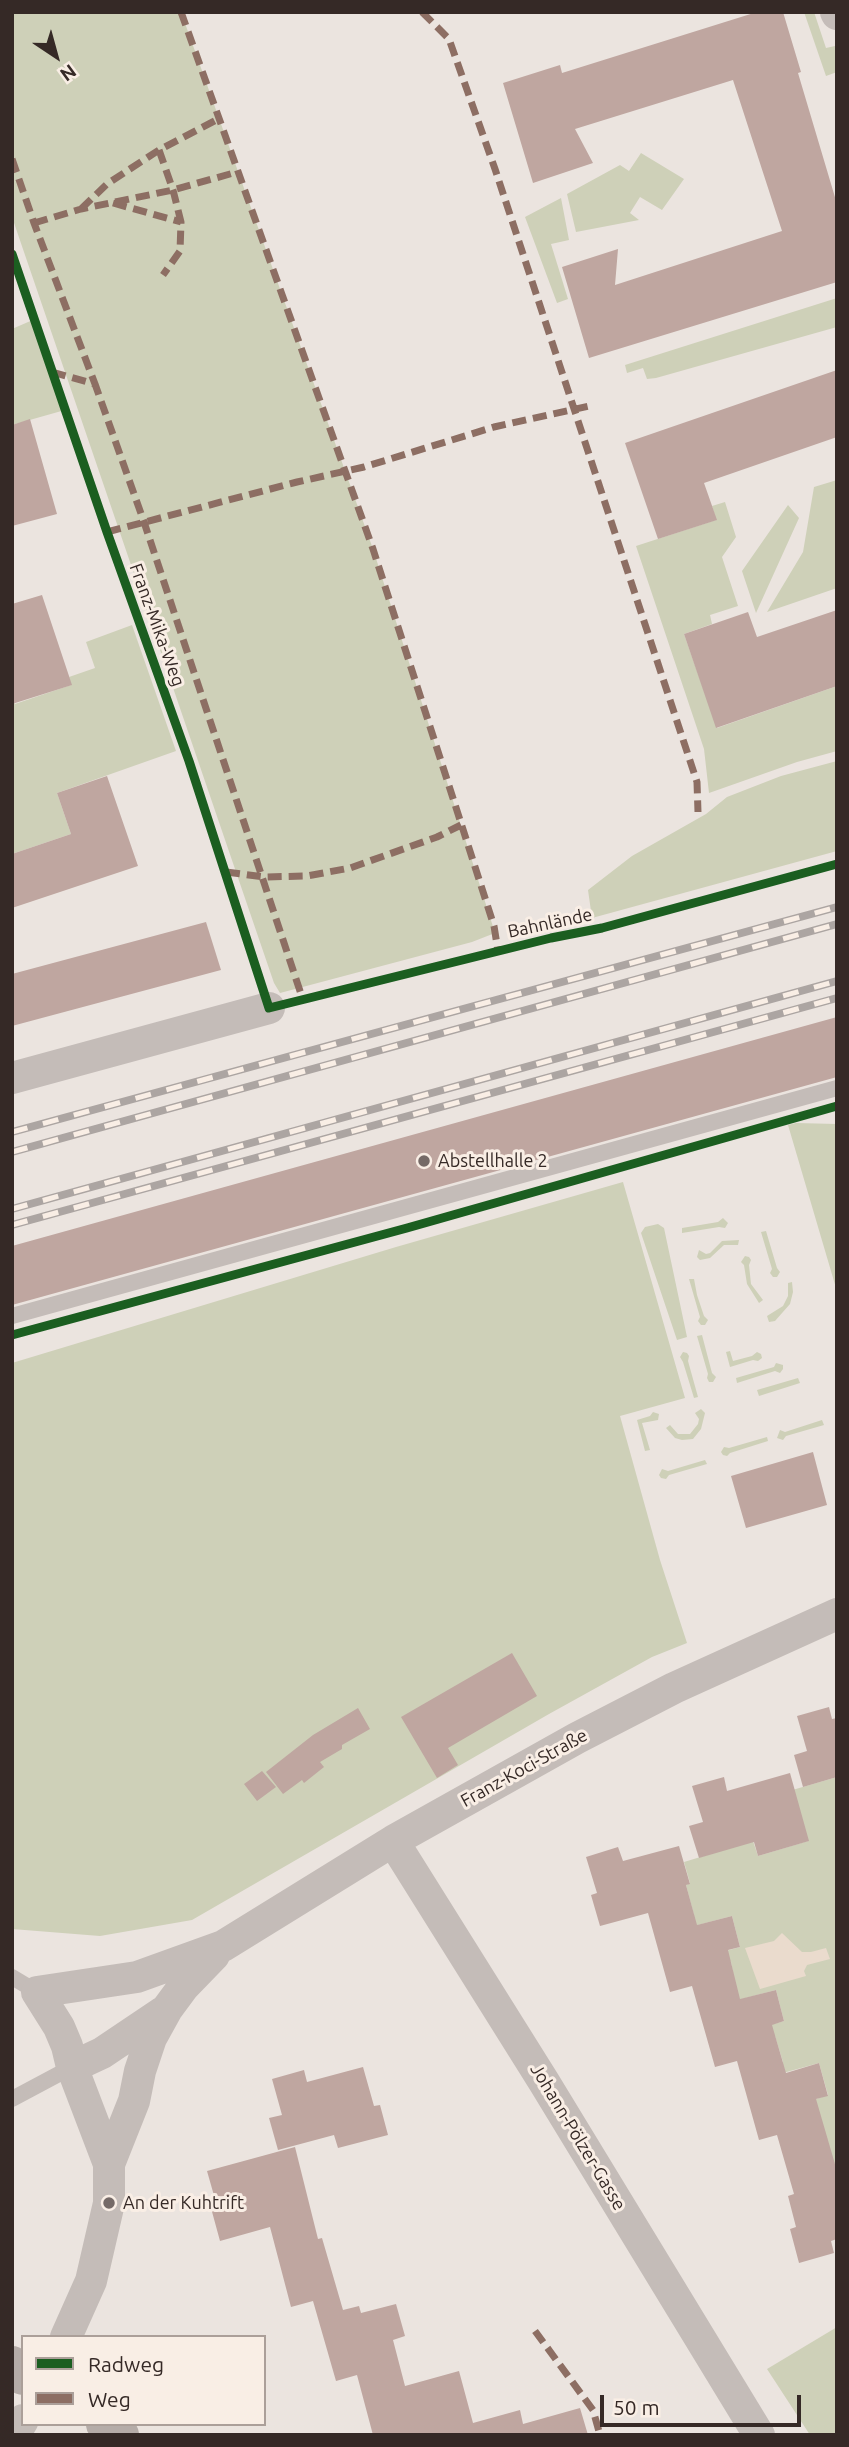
<!DOCTYPE html>
<html>
<head>
<meta charset="utf-8">
<style>
  body { margin:0 }
  #map { position:relative; width:849px; height:2447px; overflow:hidden; background:#ebe4df; font-family:Ubuntu,sans-serif }
  canvas { display:block }
  .frame { position:absolute; inset:0; border:14px solid #352926; pointer-events:none }
  .legend { position:absolute; left:21px; top:2335px; width:245px; height:91px; box-sizing:border-box; background:#f9eee5; border:2px solid #ab9f99; margin:0; padding:9px 12px; list-style:none; font-size:21px; color:#352926 }
  .legend li { display:flex; align-items:center; gap:14px; height:35px }
  .legend b { width:35px; border:2px solid #ab9f99 }
  .north { position:absolute; left:21px; top:21px; width:70px; height:70px; -webkit-text-stroke:5px #f9eee5; paint-order:stroke; rotate:144deg; font-size:19px; font-weight:700; line-height:28px; text-align:center; color:#352926 }
  .north::after { content:''; display:block; margin:auto; width:24px; height:32px; background:#352926; clip-path:polygon(50% 0,100% 100%,50% 72%,0 100%) }
  .scale { position:absolute; left:600px; top:2395px; width:201px; height:32px; box-sizing:border-box; border:4px solid #352926; border-top:0; padding-left:9px; font-size:21px; line-height:24px; white-space:nowrap; color:#352926; -webkit-text-stroke:5px #f9eee5; paint-order:stroke }
</style>
</head>
<body>
<div id="map">
<canvas width="849" height="2447"></canvas>
<div class="frame"></div>
<ul class="legend">
<li><b style="height:9px;background:#1b5e20"></b>Radweg</li>
<li><b style="height:9px;background:#8d6e63"></b>Weg</li>
</ul>
<div class="north">N</div>
<div class="scale">50 m</div>
</div>
<script>
const c = document.querySelector('canvas').getContext('2d');
c.lineJoin = 'round';
function fill(path, color) {
  c.fillStyle = color;
  c.fill(path, 'evenodd');
}
function toPath(rows) {
  const path = new Path2D();
  for (const r of rows) {
    path.moveTo(r[0], r[1]);
    for (let i = 2; i < r.length; i += 2) path.lineTo(r[i], r[i + 1]);
  }
  return path;
}
function strokePath(path, color, width, dash) {
  c.strokeStyle = color;
  c.lineWidth = width;
  c.lineCap = dash ? 'butt' : 'round';
  c.setLineDash(dash || []);
  c.stroke(path);
}
function write(font, color, halo, rows, align = 'center') {
  c.font = font + ' Ubuntu,sans-serif';
  c.lineWidth = 6;
  c.setLineDash([]);
  c.textBaseline = 'middle';
  c.strokeStyle = halo;
  c.fillStyle = color;
  for (const [text, x, y, turn = 0] of rows) {
    c.save();
    c.translate(x, y);
    c.rotate((+turn || 0) * Math.PI / 180);
    c.textAlign = isNaN(turn) ? turn : align;
    if (halo) c.strokeText(text, 0, 0);
    c.fillText(text, 0, 0);
    c.restore();
  }
}
const green = toPath([
  [12,12,181,12,373,549,495,933,472,942,280,993,274,983,12,217],
  [804,12,814,12,826,48,835,46,837,72,826,76],
  [641,153,684,179,662,210,640,197,630,213,639,220,576,232,567,194,620,165,629,171],
  [561,198,569,240,551,244,568,299,557,303,525,217],
  [837,298,837,327,656,378,647,379,643,368,627,373,625,365],
  [35,319,65,410,12,425,12,329],
  [837,480,837,588,767,612,803,552,814,487],
  [725,502,736,537,722,557,738,606,710,615,712,624,684,634,717,728,837,686,837,751,797,762,709,793,704,749,636,546,716,520,712,506],
  [788,505,799,518,756,613,742,571],
  [132,625,176,751,57,793,71,834,12,854,12,698,15,704,71,685,69,677,95,668,86,642],
  [837,761,837,851,592,918,588,890,632,856,706,814,727,797,781,776],
  [796,1123,837,1124,836,1288,788,1125],
  [623,1182,685,1398,620,1416,660,1560,687,1643,652,1657,549,1714,192,1920,100,1936,12,1929,12,1363,396,1247],
  [723,1218,728,1223,725,1228,719,1227,682,1233,682,1228,718,1222],
  [658,1224,664,1228,687,1337,677,1340,641,1233,645,1227],
  [766,1231,777,1268,780,1272,777,1277,773,1277,770,1273,772,1269,761,1232],
  [739,1240,738,1245,724,1245,710,1258,700,1260,697,1257,699,1250,706,1254,710,1253,722,1241],
  [745,1256,749,1257,751,1260,749,1265,751,1284,763,1300,759,1303,747,1284,744,1265,741,1262],
  [689,1279,694,1279,697,1295,704,1316,708,1320,705,1325,701,1325,698,1321,700,1317],
  [792,1282,793,1292,790,1304,775,1321,769,1322,767,1316,783,1306,788,1296,788,1283],
  [702,1335,712,1373,716,1377,713,1382,709,1382,707,1378,708,1374,697,1336],
  [730,1351,733,1361,752,1356,757,1352,761,1354,762,1358,758,1361,753,1360,730,1367,726,1352],
  [683,1352,687,1353,689,1356,688,1361,698,1397,694,1398,683,1362,680,1357],
  [776,1363,783,1365,783,1369,780,1373,775,1371,737,1383,736,1378,774,1367],
  [798,1378,800,1383,759,1396,757,1390],
  [701,1409,705,1413,701,1429,693,1439,682,1440,675,1438,666,1428,670,1425,678,1434,690,1434,698,1424,699,1419,695,1413],
  [653,1412,659,1414,658,1420,642,1423,650,1450,645,1451,637,1420,650,1416],
  [822,1420,824,1425,786,1436,783,1440,777,1438,780,1430,785,1432],
  [767,1437,768,1441,730,1453,727,1456,723,1455,721,1452,724,1447,729,1448],
  [705,1460,707,1464,669,1475,666,1479,661,1478,659,1475,662,1469,668,1471],
  [837,1777,837,2163,828,2166,810,2101,828,2095,819,2063,783,2073,783,2062,775,2036,766,2026,784,2021,776,1990,738,2000,731,1962,722,1952,740,1947,732,1916,694,1926,694,1915,686,1885,690,1883,684,1862,753,1841,758,1856,808,1841,789,1791],
  [837,2327,837,2435,810,2435,767,2369]
]);
const plaza = toPath([
  [782,1933,802,1952,811,1952,826,1948,830,1959,807,1965,804,1971,806,1976,760,1989,745,1948,774,1941]
]);
const building = toPath([
  [757,12,783,12,801,72,798,73,837,204,837,282,589,358,562,267,618,249,615,285,782,231,733,80,575,129,593,163,533,183,503,83,560,65,562,73],
  [837,370,837,437,704,483,717,520,658,539,625,443],
  [30,419,57,514,12,526,12,425],
  [42,595,72,685,12,704,12,604],
  [837,610,837,686,716,728,684,634,748,612,757,637],
  [107,776,138,866,12,908,12,854,71,834,57,793],
  [206,922,221,970,12,1026,12,974],
  [837,1017,837,1077,12,1305,12,1246],
  [813,1452,827,1505,746,1528,731,1476],
  [512,1653,537,1696,448,1748,458,1765,437,1778,401,1717],
  [829,1707,832,1719,837,1718,837,1777,803,1787,794,1755,807,1751,797,1716],
  [358,1708,370,1729,342,1745,342,1749,320,1762,324,1767,304,1783,302,1780,283,1794,266,1772,313,1735],
  [262,1771,276,1787,257,1801,244,1784],
  [790,1773,809,1841,758,1856,754,1842,699,1858,689,1826,703,1822,692,1786,724,1777,727,1791],
  [679,1846,690,1884,686,1885,697,1925,732,1916,740,1947,728,1950,740,1999,776,1990,784,2021,772,2025,786,2073,819,2063,828,2096,816,2099,837,2171,837,2239,831,2241,834,2253,799,2263,790,2229,796,2227,788,2196,794,2194,777,2135,759,2140,737,2061,715,2067,692,1986,670,1992,648,1913,600,1926,591,1895,597,1893,586,1857,618,1847,623,1861],
  [363,2067,374,2106,380,2105,388,2135,338,2148,334,2135,278,2150,269,2118,282,2115,272,2079,304,2070,307,2082],
  [295,2147,318,2239,322,2238,343,2310,359,2306,361,2313,396,2304,405,2336,393,2340,405,2386,459,2371,473,2423,520,2410,523,2424,580,2408,588,2435,373,2435,357,2375,336,2381,313,2301,291,2307,270,2227,220,2241,211,2208,217,2206,207,2171]
]);
const service = toPath([
  [12,1316,837,1088],
  [12,1977,37,1992],
  [12,2099,72,2067]
]);
const minor = toPath([
  [836,12,837,14],
  [12,1078,269,1008],
  [393,1841,544,2082,759,2435],
  [72,2067,102,2053,163,2012],
  [109,2164,72,2067,67,2046,59,2027,37,1992,137,1977,223,1946,393,1841,577,1738,674,1688,837,1614],
  [66,2337,91,2281,109,2203,109,2164,134,2101,140,2071,151,2038,167,2009,184,1986,214,1955],
  [14,2435,23,2420]
]);
const secondary = toPath([
  [12,2365,23,2376],
  [105,2424,120,2435]
]);
const rail = toPath([
  [12,1132,837,907],
  [12,1152,837,924],
  [12,1209,837,981],
  [12,1225,837,998]
]);
const quiet = toPath([
  [181,12,373,549,494,926,498,951],
  [422,12,449,39,495,169,697,782,698,812],
  [159,150,173,190,181,222,180,251,163,275],
  [12,159,34,223,95,384],
  [113,203,181,222],
  [81,209,107,184,159,150,218,119],
  [34,223,81,209,173,190,237,172],
  [52,372,95,384,144,522,303,1000],
  [107,532,297,482,364,467,494,427,589,406],
  [226,872,264,877,307,876,350,868,437,837,461,825],
  [535,2331,593,2410,600,2435]
]);
const cycleway = toPath([
  [12,254,107,532,189,761,269,1008,551,938,602,928,837,864],
  [12,1335,407,1228,837,1106]
]);
const markers = [
  [424,1161,7,"#756a67"],
  [109,2203,7,"#756a67"]
];
const streetNames = [
  ["Franz-Mika-Weg",157,625,70],
  ["Bahnlände",550,923,-12],
  ["Franz-Koci-Straße",524,1768,-29],
  ["Johann-Pölzer-Gasse",578,2137,59]
];
const poiNames = [
  ["Abstellhalle 2",438,1161],
  ["An der Kuhtrift",123,2203]
];
fill(green, '#ced0b8');
fill(plaza, '#eadbcd');
fill(building, '#bfa6a0');
strokePath(service, '#c4bcb8', 16);
strokePath(minor, '#c4bcb8', 32);
strokePath(secondary, '#b5aca8', 38);
strokePath(rail, '#aca5a2', 8);
strokePath(rail, '#f9eee5', 5, [16]);
strokePath(quiet, '#8d6e63', 7, [14, 7]);
strokePath(cycleway, '#1b5e20', 9);
for (const [x, y, r, color] of markers) {
  const dot = new Path2D();
  dot.arc(x, y, r, 0, 2 * Math.PI);
  c.fillStyle = color;
  c.fill(dot);
  strokePath(dot, '#f9eee5', 2.5);
}
write('18px', '#352926', '#f9eee5', streetNames);
write('18px', '#352926', '#f9eee5', poiNames, 'left');
</script>
</body>
</html>
